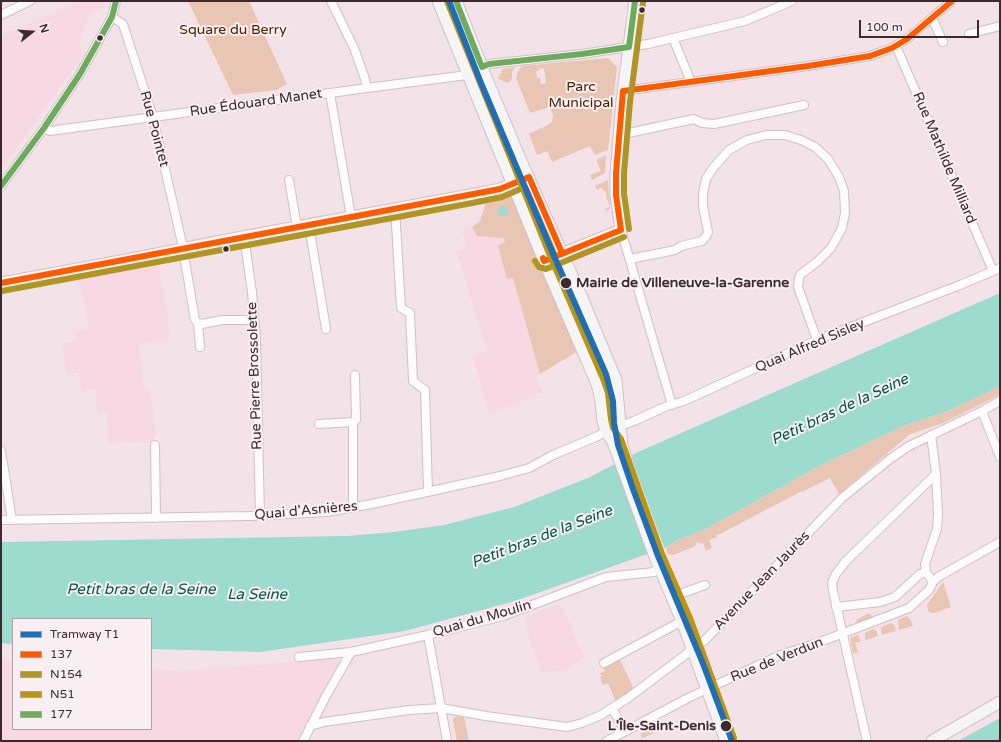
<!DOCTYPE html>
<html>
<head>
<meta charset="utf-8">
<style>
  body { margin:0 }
  #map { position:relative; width:1001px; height:742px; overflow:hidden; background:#f3e3e8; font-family:"Varela Round",sans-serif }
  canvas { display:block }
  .frame { position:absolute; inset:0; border:2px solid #3d2a30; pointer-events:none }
  .legend { position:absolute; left:12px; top:618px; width:140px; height:112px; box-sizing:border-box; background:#f9eff2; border:1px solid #aea0a4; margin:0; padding:5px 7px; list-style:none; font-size:12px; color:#3d2a30 }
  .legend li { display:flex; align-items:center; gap:8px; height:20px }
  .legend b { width:20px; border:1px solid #aea0a4 }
  .north { position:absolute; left:12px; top:12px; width:40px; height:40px; -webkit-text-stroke:3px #f9eff2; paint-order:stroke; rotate:73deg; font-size:11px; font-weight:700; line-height:16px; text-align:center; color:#3d2a30 }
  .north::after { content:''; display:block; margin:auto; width:14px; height:18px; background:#3d2a30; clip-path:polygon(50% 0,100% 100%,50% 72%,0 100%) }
  .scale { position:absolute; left:859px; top:20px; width:120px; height:18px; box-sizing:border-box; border:2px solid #3d2a30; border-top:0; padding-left:5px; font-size:12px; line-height:14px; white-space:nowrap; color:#3d2a30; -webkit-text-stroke:3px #f9eff2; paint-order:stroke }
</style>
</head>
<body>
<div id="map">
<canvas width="1001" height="742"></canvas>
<div class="frame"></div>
<ul class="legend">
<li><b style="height:5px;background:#216eb4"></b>Tramway T1</li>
<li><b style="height:5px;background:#ff5a00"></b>137</li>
<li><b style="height:5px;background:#b19524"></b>N154</li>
<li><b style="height:5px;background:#bb9412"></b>N51</li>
<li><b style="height:5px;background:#6fab5e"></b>177</li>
</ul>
<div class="north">N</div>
<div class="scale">100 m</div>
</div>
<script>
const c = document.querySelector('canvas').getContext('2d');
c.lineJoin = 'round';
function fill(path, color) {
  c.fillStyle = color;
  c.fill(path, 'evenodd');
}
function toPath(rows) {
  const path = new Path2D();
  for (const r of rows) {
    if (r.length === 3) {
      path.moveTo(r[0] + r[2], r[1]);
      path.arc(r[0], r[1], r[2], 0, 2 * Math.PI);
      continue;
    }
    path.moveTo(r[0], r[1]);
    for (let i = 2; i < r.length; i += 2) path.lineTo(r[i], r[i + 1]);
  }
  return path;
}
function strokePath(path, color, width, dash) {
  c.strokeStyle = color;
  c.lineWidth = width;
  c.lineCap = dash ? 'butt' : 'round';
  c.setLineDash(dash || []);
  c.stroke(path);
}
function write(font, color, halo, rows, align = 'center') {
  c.font = font + ' "Varela Round",sans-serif';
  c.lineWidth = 4;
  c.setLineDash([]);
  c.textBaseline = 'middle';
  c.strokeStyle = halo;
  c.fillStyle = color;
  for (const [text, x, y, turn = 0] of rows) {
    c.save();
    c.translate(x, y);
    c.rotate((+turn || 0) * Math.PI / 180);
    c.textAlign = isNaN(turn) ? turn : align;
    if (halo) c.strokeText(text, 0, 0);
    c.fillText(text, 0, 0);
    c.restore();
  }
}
const built = toPath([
  [79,1,104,1,106,7,89,15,80,41,82,57,1,169,1,36],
  [472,227,477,236,504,238,505,242,499,246,508,279,513,278,540,374,536,374,543,392,489,414,473,357,487,349,456,251,466,248,462,229],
  [158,260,171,338,139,344,144,387,150,390,156,433,152,442,108,443,107,412,97,412,96,389,81,391,79,373,66,374,62,343,76,341,75,331,87,330,88,325,86,309,77,275],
  [561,605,584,657,563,671,542,672,531,644,524,618,547,608],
  [336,658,340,664,297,741,1,741,1,661,13,662,13,729,151,729,151,669,184,671]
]);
const green = toPath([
  [188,1,249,1,287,84,276,90,233,95],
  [608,58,617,67,608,150,595,155,590,146,552,162,547,151,537,155,529,134,548,125,552,122,553,115,550,107,530,113,516,78,518,71,522,66],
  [544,68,546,83,541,84,540,78,537,78,536,71,539,71,539,69],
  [515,67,512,72,512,78,510,82,507,83,497,78,500,76,499,74,501,74,502,72,501,71,503,69],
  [606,155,605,173,592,180,590,175,601,171,596,160],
  [608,180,610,208,606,212,605,209,610,207,606,197,607,197,605,190,603,191,602,187,597,190,595,186],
  [488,196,518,196,578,351,540,374,513,278,507,279,498,246,505,242,504,238,477,236,472,227,480,221],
  [1000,386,1000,395,943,423,910,434,839,494,830,478,802,492,802,491,720,534,716,535,717,537,709,540,712,548,706,551,703,543,700,544,699,542,696,543,696,545,693,547,673,555,668,554,666,548,680,539,704,530,819,466,901,427,948,411],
  [943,582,951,607,934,613,931,613,928,611,927,605],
  [869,613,873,617,857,624,856,620],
  [907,616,910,619,913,626,899,630,898,621,899,619],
  [891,623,894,625,896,631,882,635,881,627],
  [873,629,876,630,878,636,865,640,865,633],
  [858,635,861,641,855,643,858,652,853,654,850,638],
  [619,658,634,689,616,702,608,683,603,685,600,677,602,676,600,673,605,671,603,668],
  [456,716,464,717,469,741,457,741,453,720],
  [654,726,657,732,642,738,640,734]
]);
const water = toPath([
  [503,211,5],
  [1000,293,1000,386,948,411,901,427,819,466,704,530,680,539,667,547,515,601,405,631,260,652,151,649,151,619,13,619,13,644,1,643,1,542,347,536,394,532,444,525,514,507,588,478,638,452],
  [1000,718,1000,741,958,741]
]);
const pier = toPath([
  [630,454,665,550,649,556,615,462]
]);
const street = toPath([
  [331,1,354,48,365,79,367,88],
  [1,15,30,1],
  [112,17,123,24,153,117,182,243,195,320,198,323,200,347],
  [932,18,943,42],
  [969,34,1000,26],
  [673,38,691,82],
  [896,46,993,271],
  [623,91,808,66,870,56,892,48,907,39,952,1],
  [330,93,351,217],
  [44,128,50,131,57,130,367,88,467,75,489,64,582,54,648,44,745,21,792,1],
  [619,135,694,119,702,123,714,124,804,105],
  [289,180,297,227],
  [1,186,44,128,80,74,112,17,116,1],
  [395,208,401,308,410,313,413,381,425,390,428,492],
  [309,225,326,329],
  [621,230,672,405],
  [244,236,252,292,256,338,260,516],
  [630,259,675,250,681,246,702,241,707,235,708,232,703,206,703,194,706,179,713,168,729,150,747,140,766,135,785,135,801,140,815,147,828,159,839,177,844,191,845,213,842,228,831,248,817,262,801,274,799,278,798,287,817,340],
  [198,323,202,324,222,320,254,320],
  [982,411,1000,457],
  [319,424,353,422],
  [931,435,936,474,938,514,937,529,925,564,926,572,933,582],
  [155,445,156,518],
  [1,451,12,520],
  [353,508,353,422,356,420,355,375],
  [1,520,249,516,327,512,372,504,500,476,529,468,553,455,598,436,606,431,634,421,667,406,684,401,817,340,960,285,1000,268],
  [677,595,705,585],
  [836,607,880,602,895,597,920,574,926,572],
  [428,635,447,741],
  [299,657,351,652,428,635,503,616,606,577,654,572,659,566],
  [604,663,682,621],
  [612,708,625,731],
  [310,726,324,722,409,710,441,708,486,716,567,727,582,723,601,715,628,698,705,640,842,498,890,459,909,446,982,411,1000,401],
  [303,741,326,696,351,652],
  [607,741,688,698,778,656,820,642,909,608,929,590,933,582,938,577,1000,542],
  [867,741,833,591,832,583,836,574,845,562,936,474]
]);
const secondary = toPath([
  [438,1,544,261,597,384,600,395,603,421,606,431,613,442,655,557,682,621,726,741],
  [456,1,487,80,521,161,582,298,616,380,622,446,626,458],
  [544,261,621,230,616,195,616,173,622,101,635,1],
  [1,283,121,261,237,238,465,196,500,189,529,177],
  [932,741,1000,702]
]);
const tram = toPath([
  [586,327,598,365]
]);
const bus1 = toPath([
  [623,91,808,66,870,56,892,48,907,39,952,1],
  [621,230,616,195,616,173,623,91],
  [543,258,544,261,621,230],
  [1,283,500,189,529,177,562,253]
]);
const bus2 = toPath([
  [629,229,624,194,624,173,630,102,643,2],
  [535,261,539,267,546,269,624,237],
  [2,291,467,204,502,197,525,187,555,256]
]);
const bus3 = toPath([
  [447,1,551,258,604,381,608,393,611,419,613,428,621,439,662,554,690,618,734,738]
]);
const bus4 = toPath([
  [456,1,482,67,489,64,582,54,629,47,635,1],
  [1,186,44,128,80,74,112,17,116,1]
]);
const tram1 = toPath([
  [449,1,481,83,554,256,606,374,613,401,614,423,618,445,633,489,658,556,702,661,732,741]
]);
const markers = [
  [642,10,3.5,"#3d2a30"],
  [100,38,3.5,"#3d2a30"],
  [226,249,3.5,"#3d2a30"],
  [566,283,6,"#3d2a30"],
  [726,726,6,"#3d2a30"]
];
const parkNames = [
  ["Square du Berry",233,30],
  ["Parc",581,87],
  ["Municipal",581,103]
];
const streetNames = [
  ["Rue Édouard Manet",256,103,-8],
  ["Rue Pointet",154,129,75],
  ["Rue Mathilde Milliard",944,158,67],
  ["Quai Alfred Sisley",810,346,-23],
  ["Rue Pierre Brossolette",255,376,-92],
  ["Quai d'Asnières",306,511,-5],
  ["Avenue Jean Jaurès",762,581,-46],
  ["Quai du Moulin",482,619,-16],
  ["Rue de Verdun",777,660,-22]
];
const stopNames = [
  ["Mairie de Villeneuve-la-Garenne",576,283],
  ["L'Île-Saint-Denis",716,726,"right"]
];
const waterNames = [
  ["Petit bras de la Seine",840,410,-25],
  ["Petit bras de la Seine",542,537,-21],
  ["Petit bras de la Seine",141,590],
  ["La Seine",257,595]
];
fill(built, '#f8d8e2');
fill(green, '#e9c5b3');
fill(water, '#9ddbce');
fill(pier, '#f3e3e8');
strokePath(street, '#d0c0c5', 10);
strokePath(secondary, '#d0c0c5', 13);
strokePath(street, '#fdfbfc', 8);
strokePath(secondary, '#f5f5f6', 11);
strokePath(tram, '#d5cfd1', 1);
strokePath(bus1, '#ff5a00', 6);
strokePath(bus2, '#b19524', 6);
strokePath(bus3, '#bb9412', 6);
strokePath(bus4, '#6fab5e', 6);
strokePath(tram1, '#216eb4', 6);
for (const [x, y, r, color] of markers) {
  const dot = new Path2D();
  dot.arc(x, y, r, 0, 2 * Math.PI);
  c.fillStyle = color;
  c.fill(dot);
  strokePath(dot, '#f9eff2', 1.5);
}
write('14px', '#4b2300', '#f9eff2', parkNames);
write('14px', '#3d2a30', '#f9eff2', streetNames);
write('bold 14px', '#3d2a30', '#f9eff2', stopNames, 'left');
write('italic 15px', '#00574a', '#f9eff2', waterNames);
</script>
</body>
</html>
